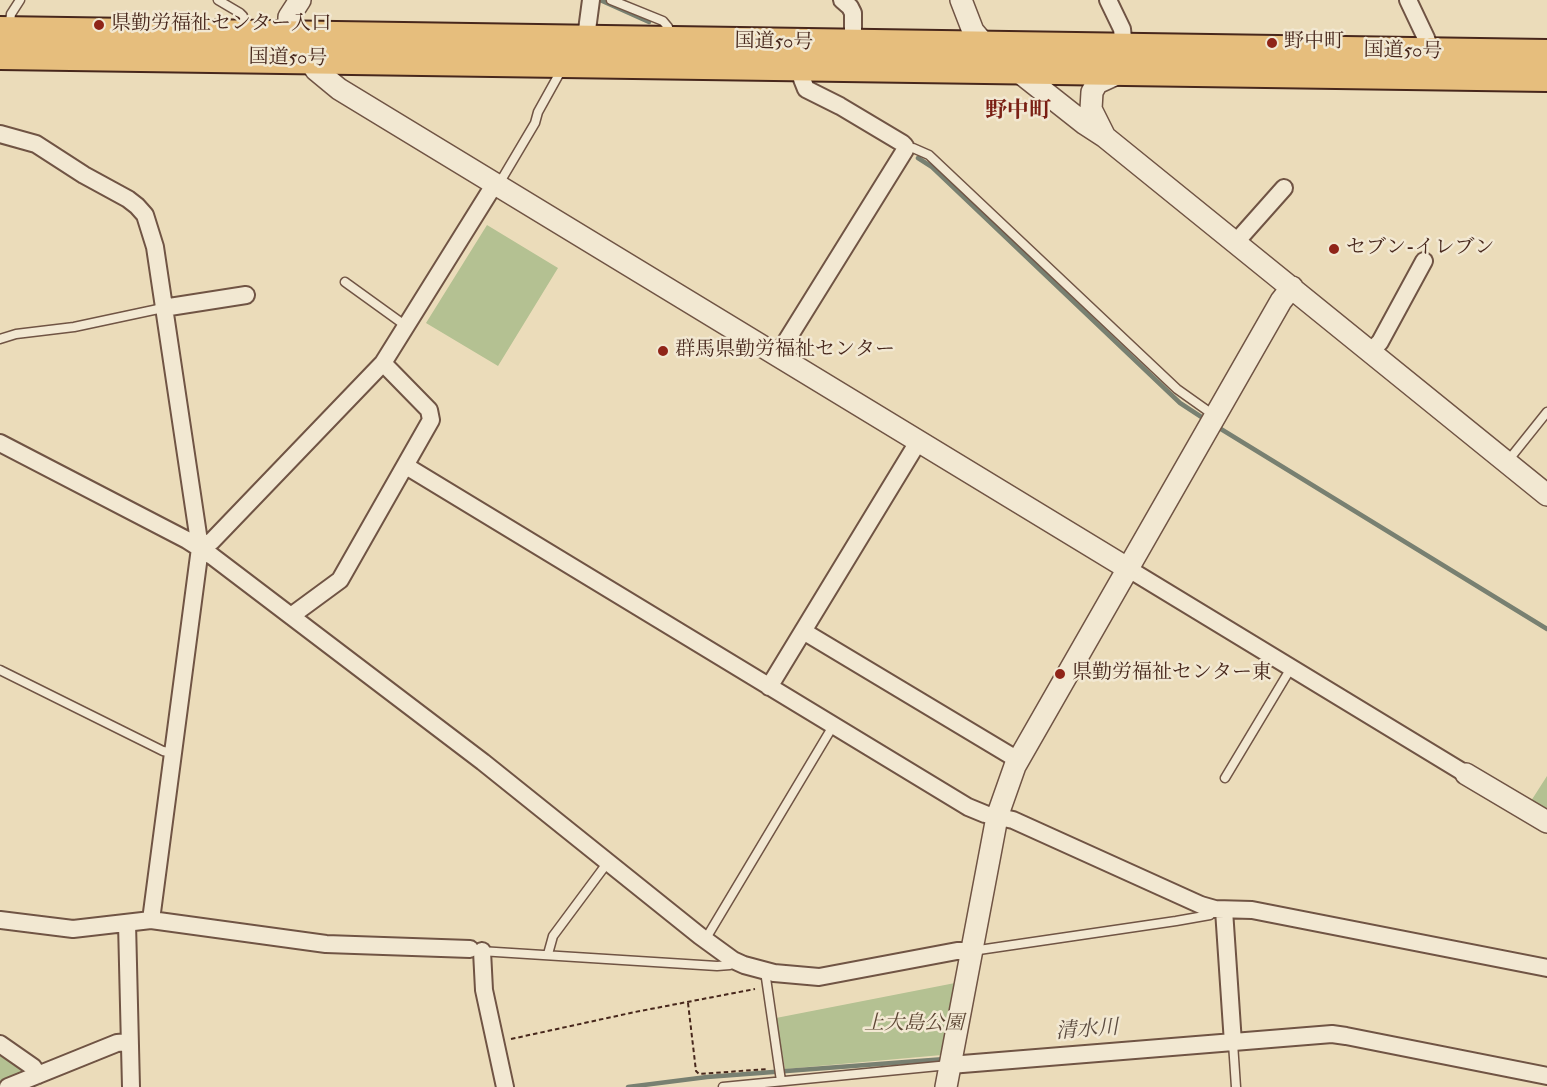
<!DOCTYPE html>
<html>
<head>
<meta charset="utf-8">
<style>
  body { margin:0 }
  canvas { display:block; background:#ebdcba }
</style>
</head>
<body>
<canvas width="1547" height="1087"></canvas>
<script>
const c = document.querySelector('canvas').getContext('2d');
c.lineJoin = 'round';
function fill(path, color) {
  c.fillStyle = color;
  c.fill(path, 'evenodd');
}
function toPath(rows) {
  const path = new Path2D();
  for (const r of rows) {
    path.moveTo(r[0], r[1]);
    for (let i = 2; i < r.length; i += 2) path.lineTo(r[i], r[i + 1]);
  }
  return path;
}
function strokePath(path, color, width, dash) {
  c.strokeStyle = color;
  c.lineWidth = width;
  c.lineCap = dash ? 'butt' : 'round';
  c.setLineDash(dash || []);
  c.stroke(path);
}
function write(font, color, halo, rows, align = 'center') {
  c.font = font + ' "IM FELL Double Pica","Noto Serif JP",serif';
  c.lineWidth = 5;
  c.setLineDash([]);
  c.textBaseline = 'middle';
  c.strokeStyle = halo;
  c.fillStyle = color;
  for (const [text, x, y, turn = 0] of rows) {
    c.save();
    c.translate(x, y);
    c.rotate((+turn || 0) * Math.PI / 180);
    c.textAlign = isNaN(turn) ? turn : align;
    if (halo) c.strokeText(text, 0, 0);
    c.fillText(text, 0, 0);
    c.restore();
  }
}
const green = toPath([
  [487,225,558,268,498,366,426,323],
  [1547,776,1547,811,1531,801],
  [955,983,942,1055,785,1069,776,1018],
  [0,1054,23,1067,23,1075,0,1085]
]);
const stream = toPath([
  [600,0,649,22],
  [918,158,932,167,1180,403,1206,420],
  [1216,426,1547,629],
  [628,1087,707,1077,945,1059]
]);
const path = toPath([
  [688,1003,696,1071,699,1074,768,1069],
  [511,1039,635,1012,755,989]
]);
const service = toPath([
  [218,0,240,13,243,16,244,29],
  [611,0,663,21,668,27,669,35],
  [9,28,11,14,20,0],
  [905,148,913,148,929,155,1177,389,1215,416],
  [497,183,503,177,535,123,538,112,563,67],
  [345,282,406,326],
  [0,339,16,334,74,327,163,308],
  [1507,462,1547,412],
  [0,670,163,751,173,753],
  [1225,778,1291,668],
  [705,940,833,726],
  [480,951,717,966,730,965,733,960],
  [972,951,1176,921,1210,915,1214,910],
  [548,954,553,936,608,862],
  [767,971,766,978,781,1081],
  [1233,1043,1236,1087],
  [723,1087,949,1065]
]);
const minor = toPath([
  [842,0,850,7,853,13,853,44],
  [1108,0,1122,29,1124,47],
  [1408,0,1426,38,1433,60],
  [580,46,587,30,591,0],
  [0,134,36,144,84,175,128,199,137,206,145,215,155,247,200,548,151,920],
  [1236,242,1284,188],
  [163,308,246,295],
  [1371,351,1380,342,1424,261],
  [777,356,905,150,905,146,902,143,840,106,806,89,802,79,804,67],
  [0,443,187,540,212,556,483,762,700,936,733,960,744,965,774,973,819,977,957,951,971,951],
  [406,466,968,807,985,814,1013,820,1201,905,1215,909,1252,910,1547,968],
  [200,548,212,541,383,363,494,185],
  [1127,568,1466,774],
  [291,616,340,580,431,420,429,410,383,363],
  [803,631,1018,760],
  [769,687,918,442],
  [1224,910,1233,1043],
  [0,920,73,929,151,920,326,944,470,949],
  [127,923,131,1087],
  [482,951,484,990,505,1087],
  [0,1044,33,1067,38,1075],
  [950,1065,1332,1034,1346,1036,1547,1076],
  [8,1087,117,1043,129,1042]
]);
const tertiary = toPath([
  [300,0,289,17,289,29,316,70,339,89,1127,568],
  [961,0,973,31,985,45,1085,124,1105,137,1547,495],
  [1104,135,1091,109,1092,92,1097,83,1121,72],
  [1466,774,1547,822],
  [946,1087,997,817,1015,766,1281,301,1292,287]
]);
const trunk = toPath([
  [0,31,1547,54],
  [0,55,1547,77]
]);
const markers = [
  [99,25,6,"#8f2418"],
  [1272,43,6,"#8f2418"],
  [1334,249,6,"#8f2418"],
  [663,351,6,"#8f2418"],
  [1060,674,6,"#8f2418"]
];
const poiNames = [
  ["県勤労福祉センター入口",111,25],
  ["野中町",1284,43],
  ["セブン-イレブン",1346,249],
  ["群馬県勤労福祉センター",675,351],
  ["県勤労福祉センター東",1072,674]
];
const streetNames = [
  ["国道50号",774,43,1],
  ["国道50号",1403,52,1],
  ["国道50号",288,59,1]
];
const parkNames = [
  ["上大島公園",914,1025]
];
const waterNames = [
  ["清水川",1087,1031,-4]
];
const quarterNames = [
  ["野中町",1018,112]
];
fill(green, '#b4c192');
strokePath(stream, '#788071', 4.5);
strokePath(service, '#705444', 11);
strokePath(minor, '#705444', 20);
strokePath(tertiary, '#705444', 24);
strokePath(trunk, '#47271c', 32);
strokePath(path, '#47271c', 2, [4.5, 3]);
strokePath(service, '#f2e8d2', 8);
strokePath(minor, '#f2e8d2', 16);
strokePath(tertiary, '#f2e8d2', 21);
strokePath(trunk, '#e6be7d', 28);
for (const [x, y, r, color] of markers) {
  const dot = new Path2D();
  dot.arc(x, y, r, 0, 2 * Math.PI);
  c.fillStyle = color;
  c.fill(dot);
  strokePath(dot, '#f2e8d2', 2);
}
write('20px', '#47271c', '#f2e8d2', poiNames, 'left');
write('20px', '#47271c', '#f2e8d2', streetNames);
write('italic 20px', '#5d4634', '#f2e8d2', parkNames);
write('italic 21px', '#5c4c40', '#f2e8d2', waterNames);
write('bold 22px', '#7a1f14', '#f2e8d2', quarterNames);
</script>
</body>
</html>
